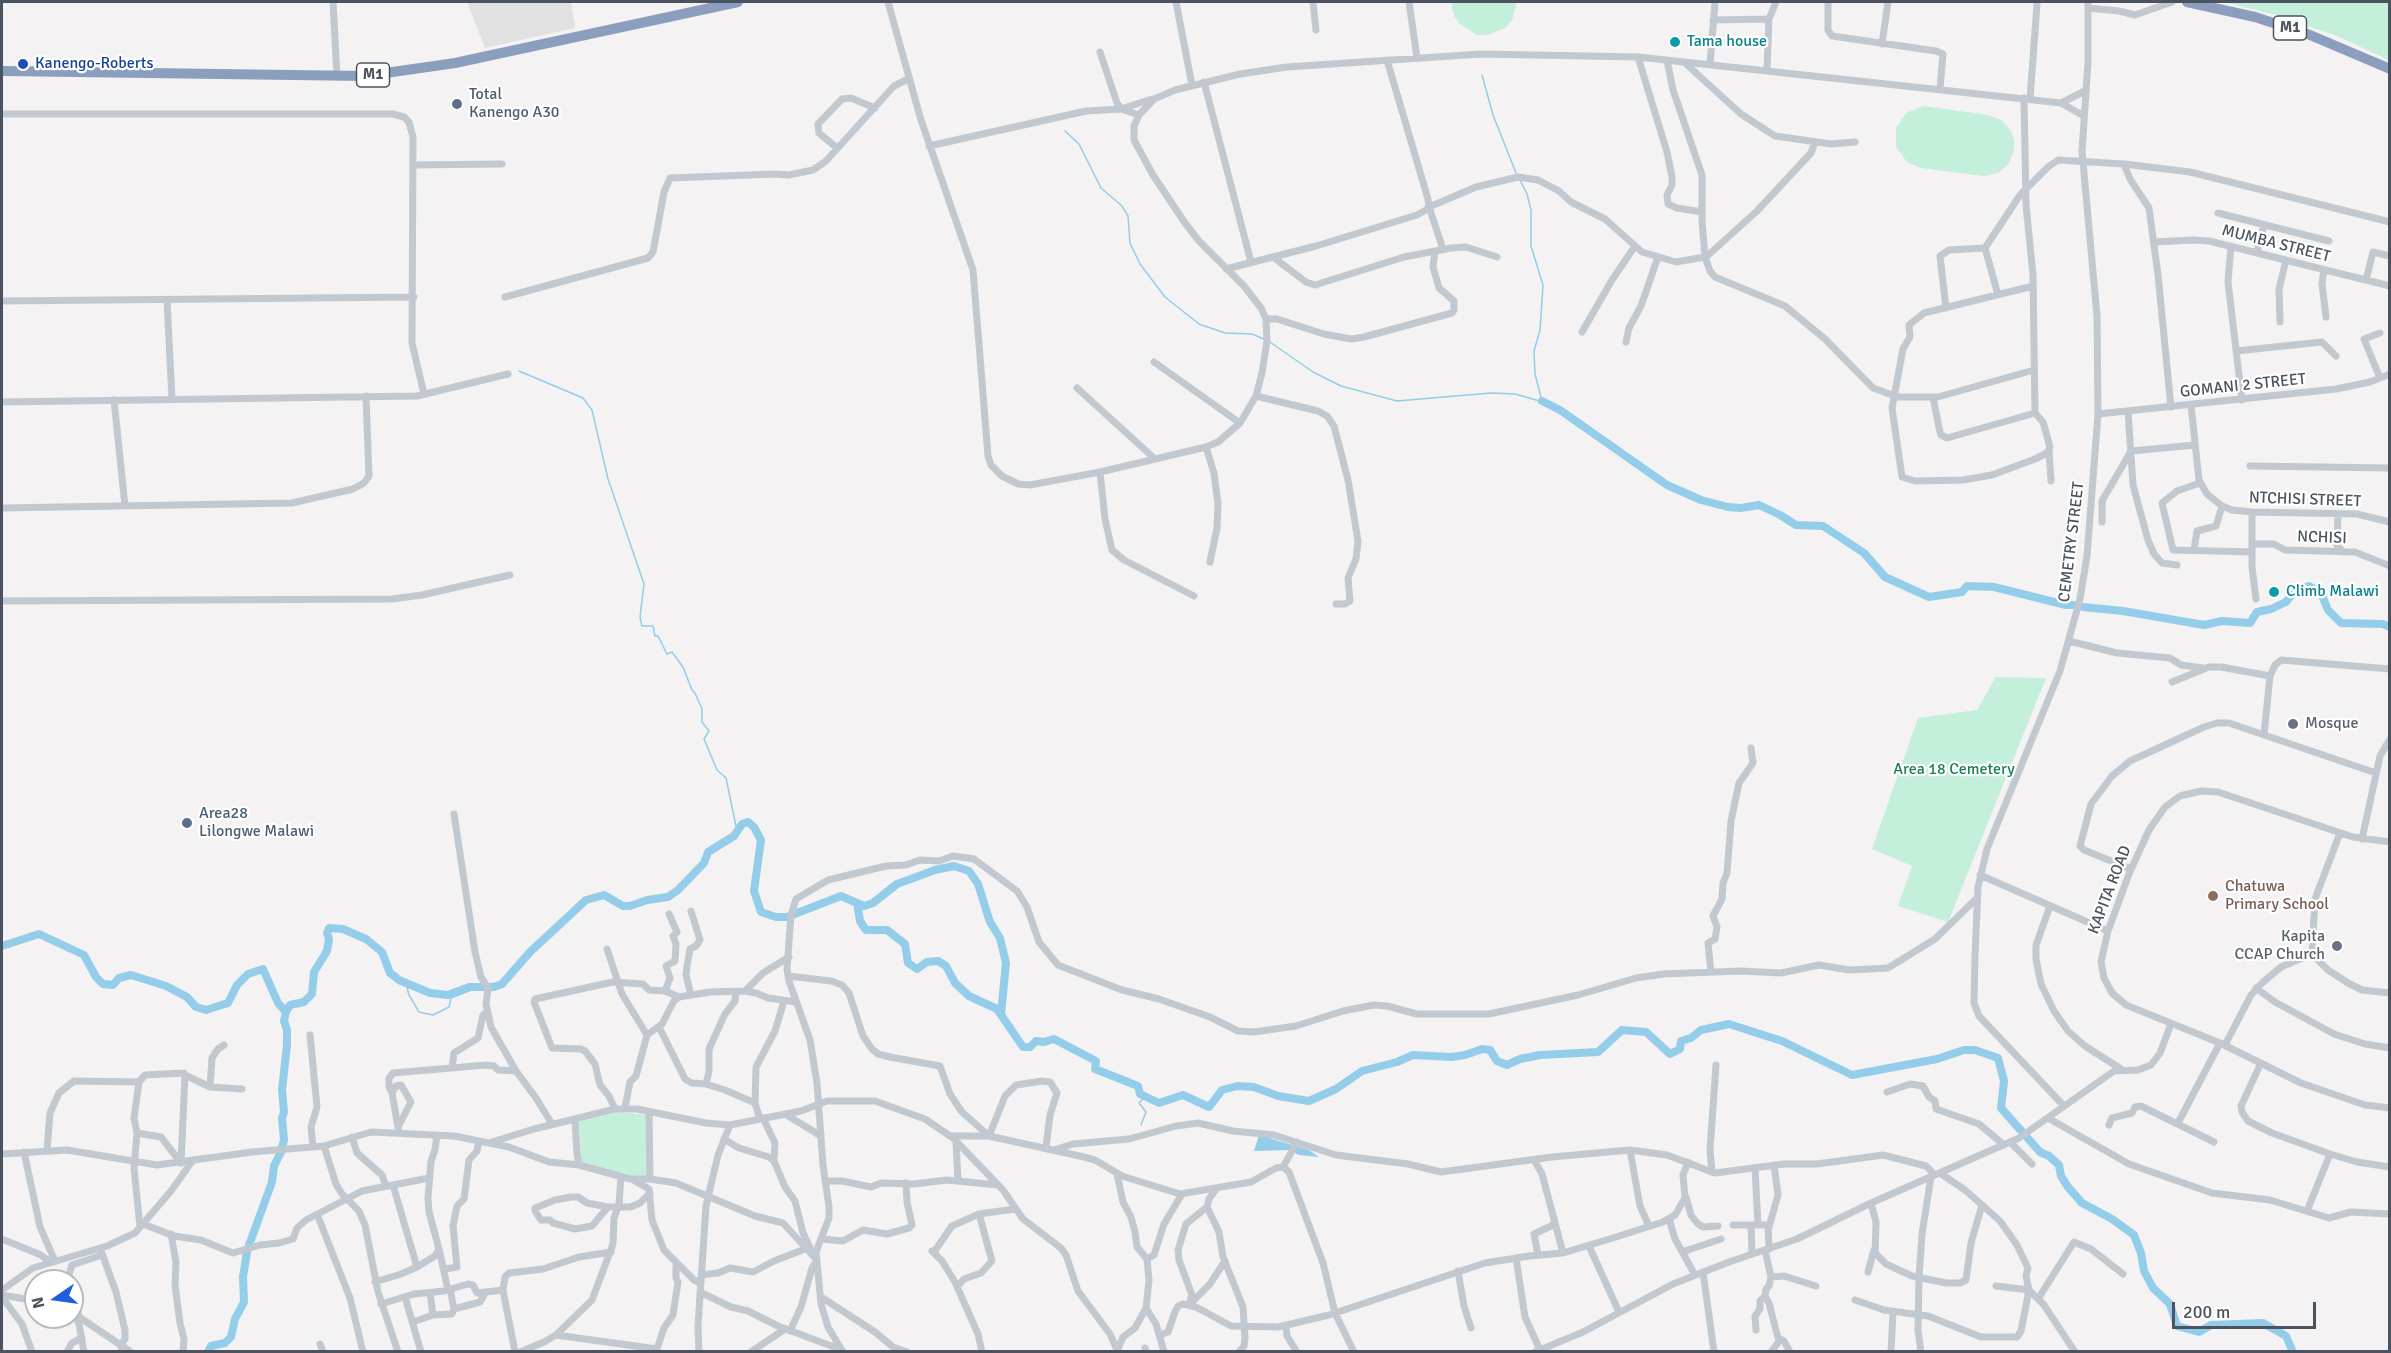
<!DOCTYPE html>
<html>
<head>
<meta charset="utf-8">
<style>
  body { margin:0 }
  #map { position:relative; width:2391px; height:1353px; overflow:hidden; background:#f4f2f2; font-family:Signika,sans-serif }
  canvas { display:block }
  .frame { position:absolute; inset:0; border:3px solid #4a535f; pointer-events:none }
  .north { position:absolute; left:24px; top:1269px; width:60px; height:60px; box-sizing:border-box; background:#fff; border:2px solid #b7babf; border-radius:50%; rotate:257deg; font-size:16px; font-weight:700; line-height:24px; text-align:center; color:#4a535f }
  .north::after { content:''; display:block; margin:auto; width:21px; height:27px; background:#215ddf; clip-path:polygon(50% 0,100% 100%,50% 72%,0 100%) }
  .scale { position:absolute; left:2172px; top:1302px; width:144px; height:27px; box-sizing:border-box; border:3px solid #4a535f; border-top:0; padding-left:8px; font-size:18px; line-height:21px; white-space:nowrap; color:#4a535f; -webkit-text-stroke:4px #fff; paint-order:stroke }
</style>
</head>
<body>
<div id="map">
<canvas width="2391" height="1353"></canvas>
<div class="frame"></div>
<div class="north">N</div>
<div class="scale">200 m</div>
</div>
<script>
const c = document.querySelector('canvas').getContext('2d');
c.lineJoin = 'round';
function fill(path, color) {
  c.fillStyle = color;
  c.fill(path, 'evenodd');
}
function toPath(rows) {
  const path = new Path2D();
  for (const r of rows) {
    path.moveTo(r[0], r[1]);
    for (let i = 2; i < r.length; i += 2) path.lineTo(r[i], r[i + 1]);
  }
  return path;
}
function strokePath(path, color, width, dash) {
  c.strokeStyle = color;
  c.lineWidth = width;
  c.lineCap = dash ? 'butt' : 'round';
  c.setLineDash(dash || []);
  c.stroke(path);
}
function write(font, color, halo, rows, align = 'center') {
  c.font = font + ' Signika,sans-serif';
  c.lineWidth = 4.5;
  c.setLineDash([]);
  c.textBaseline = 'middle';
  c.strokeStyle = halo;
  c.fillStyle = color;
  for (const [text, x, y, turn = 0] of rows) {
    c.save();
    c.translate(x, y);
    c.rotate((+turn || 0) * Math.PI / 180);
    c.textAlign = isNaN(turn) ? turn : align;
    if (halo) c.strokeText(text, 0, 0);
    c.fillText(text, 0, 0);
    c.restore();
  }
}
const education = toPath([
  [467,2,571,2,575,28,485,48]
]);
const green = toPath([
  [1451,2,1517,2,1512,20,1505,28,1487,35,1477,35,1460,24,1454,16],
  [2224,2,2389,2,2389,60,2337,36,2272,14],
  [1924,106,1988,115,2001,120,2011,131,2014,140,2014,150,2009,163,1998,173,1984,176,1921,168,1907,162,1896,147,1896,128,1906,113],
  [1996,677,2046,678,1948,922,1898,906,1912,866,1872,849,1918,718,1977,710],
  [620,1112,646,1115,647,1176,635,1177,581,1163,579,1122]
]);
const water = toPath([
  [1259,1135,1309,1150,1319,1157,1299,1155,1288,1150,1254,1151]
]);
const stream = toPath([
  [1482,75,1493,115,1516,173],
  [1065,131,1079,144,1101,188,1122,206,1128,216,1130,243,1140,264,1165,297,1199,324,1225,333,1252,334,1264,339],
  [1520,180,1527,194,1531,210,1531,246,1543,285,1540,330,1534,351,1535,374,1542,401],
  [1270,342,1313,372,1341,386,1397,401,1491,393,1515,394,1540,401],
  [519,371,583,398,592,410,608,479,644,584,640,617,642,626,653,626,655,636,658,636,667,654,672,652,683,667,692,690,695,693,702,709,702,722,709,731,704,739,717,770,726,778,737,831],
  [406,984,409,995,419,1012,433,1015,449,1007,451,998,479,987],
  [1141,1125,1146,1112,1139,1103,1145,1097]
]);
const river = toPath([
  [1542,401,1560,410,1667,485,1701,500,1728,507,1741,508,1759,505,1780,515,1796,525,1823,526,1864,553,1885,577,1929,597,1962,592,1967,586,1994,587,2066,605,2073,605],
  [2083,607,2123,611,2204,625,2222,621,2250,623,2257,612,2271,609,2286,602,2294,592,2309,586,2321,593,2328,610,2341,623,2383,624,2390,627],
  [857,903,864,906,873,903,897,884,935,870,954,866,969,871,978,884,990,922,1000,938,1006,963,1001,1014],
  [2,946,39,934,84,955,96,977,103,984,113,985,119,978,131,975,166,986,187,997,196,1007,206,1010,228,1003,237,985,248,974,263,969,278,1003,286,1012,290,1005,304,1002,312,994,314,972,327,951,329,939,327,933,329,928,343,929,366,939,382,952,390,973,399,980,430,993,448,995,469,987,494,987,502,984,530,952,586,900,604,895,623,906,630,906,647,900,668,897,678,890,704,863,708,852,734,836,742,824,748,822,754,827,761,840,754,891,761,912,776,917,787,917,841,896,857,903,860,921,866,930,887,930,905,944,908,963,917,969,927,962,938,961,946,966,955,983,969,996,997,1009,1023,1047,1030,1047,1036,1041,1044,1042,1054,1039,1096,1061,1095,1069,1138,1086,1140,1094,1159,1103,1183,1095,1209,1107,1222,1090,1237,1086,1254,1087,1278,1096,1309,1101,1336,1089,1362,1071,1397,1062,1413,1055,1451,1057,1465,1055,1482,1049,1490,1050,1497,1061,1507,1065,1520,1059,1540,1055,1598,1052,1622,1030,1646,1032,1670,1054,1680,1049,1681,1041,1691,1038,1701,1030,1729,1024,1782,1041,1852,1075,1937,1059,1964,1050,1975,1050,1998,1058,2004,1081,2001,1108,2040,1152,2049,1156,2059,1165,2061,1176,2068,1187,2082,1203,2112,1219,2134,1235,2141,1253,2144,1271,2153,1288,2170,1304,2177,1326,2199,1332,2211,1325,2263,1323,2286,1336,2293,1352],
  [282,1147,284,1140,282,1118,284,1112,282,1090,287,1045,287,1030,284,1021,286,1012],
  [248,1248,272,1182,274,1166,281,1152],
  [208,1352,211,1346,225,1343,231,1337,235,1319,244,1302,243,1277,247,1252]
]);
const minor = toPath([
  [333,2,337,77],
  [888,2,921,120,973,270,988,456,991,465,1002,476,1018,484,1030,485,1100,472,1206,447,1218,442,1240,423,1256,396,1262,373,1267,341,1266,319,1261,308,1244,286,1199,241,1185,223,1153,175,1134,140,1134,126,1139,115,1154,99,1175,90,1240,74,1287,67,1481,54,1638,57,2061,103,2084,116],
  [1176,2,1192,85],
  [1313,2,1316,30],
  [1409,2,1417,58],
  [1828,2,1828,30,1832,36,1936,51,1943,54,1940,89],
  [2088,8,2119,11,2135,15,2172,2],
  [1713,20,1769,19],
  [1882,44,1888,2],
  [1100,52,1117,103,1121,109,1139,115],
  [1638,57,1667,152,1672,177,1672,185,1667,195,1668,204,1677,208,1702,212],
  [1667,60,1673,90,1702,175,1702,221,1705,257,1710,271,1715,277,1785,306,1825,339,1873,388,1898,397,1938,397,2034,370],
  [1684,62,1741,114,1775,136,1831,144,1855,142],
  [1710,64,1715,2],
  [1767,70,1769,19,1776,2],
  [1204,82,1251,262],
  [2030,99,2037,4],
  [2061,103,2085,91],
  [2,114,393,114,404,117,409,122,413,137,412,343,424,394],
  [929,146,1086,111,1121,109,1152,99],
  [837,148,819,133,818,124,842,99,851,98,875,108],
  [2124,164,2130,179,2149,208,2158,275,2171,407],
  [413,165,502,164],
  [2218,213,2329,241],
  [2154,242,2193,240,2209,241,2390,286],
  [2231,246,2228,282,2242,400],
  [1443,249,1429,207,1476,187,1518,177,1538,180,1559,191,1571,202,1605,219,1642,252,1676,262,1705,257],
  [2257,252,2264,225],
  [1273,257,1306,282,1315,285,1404,257,1451,248,1466,247,1497,257],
  [1705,258,1757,211,1811,153,1815,142],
  [1226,269,1316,246,1417,215,1426,210,1429,207,1428,199,1387,60],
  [2324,270,2322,284,2326,317],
  [2366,280,2373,252,2390,256],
  [2033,286,1924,313,1909,325,1910,337,1903,349,1892,408,1902,477,1915,481,1963,480,1992,475,2035,459,2047,453,2050,447,2043,422,2035,413],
  [1998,295,1985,248,2020,195,2048,167,2058,160,2124,164,2190,172,2390,222],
  [505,297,648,258,653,252,664,192,670,178,775,174,789,175,813,170,826,161,894,86,908,79],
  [167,300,172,399],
  [2,301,414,297],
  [1946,308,1940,256,1949,250,1985,248],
  [1266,319,1277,319,1324,334,1351,339,1364,337,1452,313,1454,310,1454,301,1439,288,1433,267,1435,251],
  [2280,322,2279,289,2286,260],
  [1582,332,1612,280,1635,246],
  [2380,333,2364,339,2380,378],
  [1626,342,1629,328,1641,306,1658,257],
  [2236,351,2322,342,2336,356],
  [1154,362,1240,423],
  [1077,388,1155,459],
  [1256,396,1318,411,1327,416,1334,426,1348,480,1358,541,1356,559,1348,578,1350,601,1345,604,1336,604],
  [1933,398,1940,432,1941,435,1947,438,2035,413,2033,275,2026,205,2024,98],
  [114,400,125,506],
  [2,402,417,396,508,374],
  [2191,405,2199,480,2207,494,2222,506,2232,510,2252,512,2357,514,2390,522],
  [2128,411,2133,485,2148,540,2154,554,2162,563,2177,565],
  [2098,414,2336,389,2370,382,2390,374],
  [1206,447,1214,473,1218,504,1217,528,1210,562],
  [2049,450,2051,481],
  [2250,466,2390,468],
  [1100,472,1105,519,1112,550,1124,560,1194,596],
  [2200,483,2177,491,2162,503,2173,550,2252,552],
  [2,508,292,503,353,489,364,483,369,476,366,396],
  [2252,512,2252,567,2256,599],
  [2338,514,2337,545,2343,552],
  [2102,522,2102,501,2131,451,2195,445],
  [2252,544,2274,544,2285,550,2355,552,2390,566],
  [2194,550,2197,531,2216,526,2222,506],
  [2,601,392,599,422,595,510,575],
  [2069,641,2117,653,2170,658,2181,665,2203,668],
  [2172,682,2209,667,2221,667,2270,676],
  [2264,735,2270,676,2275,665,2281,660,2390,669],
  [454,814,475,952,481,977,488,988,486,1004,491,1027,516,1071,536,1098,552,1124],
  [2340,833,2315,899,2312,954,2328,970,2348,983,2362,990,2390,993],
  [2362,839,2380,756,2390,739],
  [2390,842,2353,837,2218,792,2201,791,2180,796,2165,807,2149,830,2129,874,2108,931,2101,962,2104,978,2112,993,2126,1005,2220,1043,2301,1083,2365,1105,2390,1108],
  [2131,869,2084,850,2080,846,2091,804,2112,776,2130,761,2204,727,2217,723,2229,723,2376,773],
  [1980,875,2108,931],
  [2050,906,2036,945,2036,959,2041,984,2054,1011,2068,1031,2085,1046,2121,1069],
  [607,949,622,994,647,1035],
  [1711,972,1708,943,1715,939,1717,927,1713,916,1722,899,1723,883,1727,873,1731,821,1739,783,1753,763,1751,748],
  [788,976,831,981,842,985,849,993,863,1036,872,1049,878,1054,890,1057,940,1066,950,1094,962,1112,989,1136,1005,1096,1016,1085,1042,1081,1050,1082,1057,1093,1050,1115,1046,1147],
  [2256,988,2275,1002,2334,1034,2365,1044,2390,1048],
  [665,991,670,978,666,966,675,961,676,944,673,936,677,932,669,914],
  [745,991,763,973,789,957],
  [691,995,686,975,687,966,690,949,696,946,700,940,691,911],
  [659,1027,685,1079,692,1083,706,1084,725,1090,755,1103],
  [310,1035,317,1107,311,1127,313,1147],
  [2225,1045,2251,995,2262,983,2281,967,2312,954],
  [2261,1063,2241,1106,2242,1112,2248,1121,2272,1133,2330,1154,2357,1162,2390,1167],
  [452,1068,454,1053,478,1038,483,1015,487,1012],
  [185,1075,210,1087,242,1089],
  [139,1082,134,1118,137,1133,134,1168,140,1227],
  [706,1084,709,1071,709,1049,725,1014,735,1001,736,992],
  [210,1087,212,1058,218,1049,224,1045],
  [1887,1092,1910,1084,1923,1086,1929,1097,1935,1101,1936,1109,1979,1124,2004,1145],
  [392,1093,396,1086,401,1085,411,1102,398,1127],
  [2064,1106,1979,1016,1974,1003,1975,956,1978,887,1987,849,2060,671,2080,599,2087,556,2098,414,2097,316,2082,151,2088,62,2088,2],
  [625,1108,630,1082,636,1076,647,1035,662,1024,674,1001,679,997],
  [615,1109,609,1096,600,1085,595,1064,585,1051,581,1049,552,1048,534,1002,535,999,613,982,643,984,649,990,665,991,679,997,710,992,745,991,756,993,768,998,796,1002],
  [649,1113,650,1179],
  [785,1114,821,1136],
  [763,1118,775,1143,774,1161],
  [2048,1118,2129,1164,2212,1193,2270,1200,2329,1218,2351,1212,2390,1214],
  [575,1119,577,1154,579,1165],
  [760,1119,755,1103,756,1067,775,1031,784,1001],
  [2178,1123,2220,1043],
  [2109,1125,2112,1118,2132,1113,2135,1107,2141,1106,2214,1142],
  [137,1133,161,1137,181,1163],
  [399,1133,392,1093,389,1087,389,1078,393,1073,486,1065,494,1066,498,1070,516,1071],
  [952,1136,989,1136,1084,1157,1095,1160,1122,1176,1180,1194,1251,1182,1276,1168,1283,1167,1289,1172,1323,1263,1335,1313,1354,1352],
  [352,1137,357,1153,382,1175,386,1186],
  [724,1139,739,1148,769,1157,774,1161,785,1187,795,1201,803,1233,813,1254],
  [956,1141,958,1181],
  [492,1142,534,1129,615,1109,637,1109,706,1123,730,1125,801,1111,827,1101,875,1101,925,1119,953,1138,1003,1190,1023,1219,1061,1248,1066,1255,1078,1291,1110,1334,1118,1352],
  [2010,1142,2032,1164],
  [324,1146,336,1184,342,1194,359,1211,365,1225,378,1292,398,1352],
  [47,1150,50,1113,59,1093,74,1081,139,1082,145,1075,184,1073,185,1075,181,1163],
  [1054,1150,1073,1144,1129,1139,1176,1126,1198,1123,1233,1131,1274,1135,1336,1155,1408,1164,1441,1172,1552,1157,1630,1150,1667,1155,1715,1173,1784,1164,1817,1164,1883,1155,1926,1166,1935,1175],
  [1630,1150,1640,1206,1649,1226],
  [24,1152,40,1227,55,1261],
  [2,1154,67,1150,157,1165,252,1152,324,1146,371,1132,454,1136,509,1147,549,1162,579,1165,630,1179,650,1179,676,1183,755,1216,783,1223,816,1259],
  [1534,1160,1542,1174,1563,1253],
  [1283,1167,1297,1142],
  [1755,1168,1758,1225],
  [1712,1172,1710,1150,1716,1065],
  [1940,1173,1965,1190,2000,1221,2017,1245,2028,1268,2026,1276,2029,1290,2044,1305,2075,1352],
  [1117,1174,1123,1202,1131,1217,1135,1232,1137,1247,1147,1259,1149,1280,1146,1308,1135,1328,1123,1337,1118,1349],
  [635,1181,649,1189,652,1220,664,1250,694,1280,700,1283],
  [825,1181,842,1181,871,1187,881,1183,914,1184,947,1180,997,1185],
  [393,1185,417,1267],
  [1217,1188,1209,1199,1207,1207,1219,1232,1223,1257,1243,1307,1245,1338,1244,1346,1239,1352],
  [1686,1197,1691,1215,1697,1223,1703,1227,1718,1226],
  [1871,1203,1876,1222,1875,1253,1886,1264,1912,1276,1946,1283,1960,1283,1966,1280,1971,1243,1982,1205],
  [608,1207,592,1226,575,1229,553,1223,550,1220,541,1220,535,1211,535,1208,555,1200,571,1197,578,1197,587,1203,608,1207,631,1207,640,1203,650,1193],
  [2307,1211,2330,1154],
  [317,1214,350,1298,363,1352],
  [1669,1219,1675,1239,1695,1275],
  [143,1224,174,1236,201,1240,233,1253,260,1245,279,1243,293,1239,297,1228,306,1220,362,1191,429,1178],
  [1733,1225,1768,1225,1769,1249],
  [1751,1225,1752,1254],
  [1769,1227,1778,1195,1774,1165],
  [171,1234,176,1262,175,1285,180,1323,184,1339,183,1352],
  [2,1239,41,1255,50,1262],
  [821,1239,843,1241,863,1230,887,1234,909,1228,912,1225,907,1202,906,1183],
  [1589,1246,1619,1312],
  [100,1248,116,1292,125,1330,125,1339,121,1345,122,1352],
  [439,1249,448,1290],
  [932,1251,942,1261,955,1282,978,1334,982,1352],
  [934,1252,952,1226,979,1214,1015,1209],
  [1682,1252,1721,1239],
  [1538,1255,1534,1234,1555,1224],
  [1516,1258,1525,1317,1540,1350],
  [1147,1259,1154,1255,1164,1224,1182,1194],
  [445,1269,457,1267,453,1226,457,1206,464,1199,469,1160,477,1151,479,1141],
  [1458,1271,1464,1306,1471,1328],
  [1703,1272,1714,1352],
  [1868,1272,1874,1250],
  [701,1275,718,1273,730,1268,753,1272,774,1261,805,1249],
  [1771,1277,1784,1276,1816,1286],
  [68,1278,72,1265,102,1255],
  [375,1282,401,1274,417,1267,435,1256,439,1249,429,1212,428,1198,431,1161,435,1150,437,1135],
  [957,1287,964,1279,981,1273,992,1261,979,1214],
  [450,1289,454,1309],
  [2,1290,33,1268,107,1246,135,1233,171,1191,193,1160],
  [72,1292,79,1317],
  [700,1292,731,1307,748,1311,778,1326,842,1350],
  [430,1293,433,1315],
  [2,1295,36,1301],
  [1765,1296,1769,1303,1778,1338,1784,1341,1790,1352],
  [2,1297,22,1324,32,1352],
  [405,1297,421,1352],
  [821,1297,875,1332,893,1347,907,1352],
  [2038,1299,2074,1242,2091,1249,2123,1274],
  [1855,1300,1884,1310,1928,1316,1981,1337,2017,1337,2021,1331,2029,1290,1996,1286],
  [1191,1303,1210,1284,1225,1261],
  [381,1304,414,1294,444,1291,468,1284,473,1285,477,1293,503,1290],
  [1189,1304,1192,1295,1179,1260,1178,1250,1186,1224,1207,1207],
  [1146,1308,1156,1324,1164,1352],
  [72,1315,79,1317,131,1352],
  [75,1315,79,1324,84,1352],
  [413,1322,433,1315,452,1314,454,1309,480,1302,485,1293],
  [1286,1326,1287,1336,1297,1352],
  [1756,1330,1755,1316,1760,1309,1760,1301,1765,1296,1766,1289,1769,1286,1771,1277,1765,1250],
  [790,1331,801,1307,812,1268,816,1262],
  [556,1335,657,1349,664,1328,673,1315,678,1282,676,1278,676,1262],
  [1160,1335,1168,1332,1175,1312,1178,1306,1183,1304,1196,1307,1231,1326,1278,1327,1329,1315,1485,1263,1529,1256,1563,1253,1616,1237,1663,1222,1675,1215,1685,1198,1683,1175,1688,1162],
  [320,1344,323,1352],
  [1145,1348,1146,1352],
  [67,1352,72,1343,82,1338],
  [515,1352,503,1290,505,1277,509,1273,543,1269,579,1257,611,1252],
  [520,1352,544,1342,556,1335,592,1300,613,1244,614,1218,619,1204,621,1177],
  [699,1352,698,1326,706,1206,718,1155,730,1125],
  [751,1352,785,1329],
  [843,1352,828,1327,821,1304,816,1252,829,1218,829,1207,823,1165,817,1083,810,1040,789,981,787,969,791,915,796,899,828,880,886,866,906,865,920,860,939,861,953,856,974,859,1017,891,1027,907,1039,942,1058,965,1122,990,1159,999,1210,1017,1238,1031,1254,1032,1296,1026,1343,1011,1374,1005,1387,1006,1417,1014,1489,1014,1578,995,1636,978,1664,974,1740,971,1781,973,1819,965,1849,970,1888,968,1935,939,1977,898],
  [1535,1352,1583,1332,1673,1284,1729,1262,1797,1239,1871,1203,2019,1138,2114,1071,2138,1070,2151,1065,2160,1053,2171,1024],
  [1771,1352,1780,1340],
  [1891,1352,1893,1312],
  [1921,1352,1918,1330,1919,1278,1922,1234,1931,1177]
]);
const highway = toPath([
  [2187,2,2255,17,2310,35,2390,69],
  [2,71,365,76,455,63,738,2]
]);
const markers = [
  [1675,42,6,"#0f9aa8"],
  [23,64,6,"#1a4fb4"],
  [457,104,6,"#5c6f8a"],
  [2274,592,6,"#0f9aa8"],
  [2293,724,6,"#6b7280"],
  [187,823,6,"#5c6f8a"],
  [2213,896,6,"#8d6e63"],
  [2337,946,6,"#6b7280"]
];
const shields = [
  [2290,28,33],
  [373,75,33]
];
const shieldNames = [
  ["M1",2290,28],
  ["M1",373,75]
];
const cultureNames = [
  ["Tama house",1687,42],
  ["Climb Malawi",2286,592]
];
const transitNames = [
  ["Kanengo-Roberts",35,64]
];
const serviceNames = [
  ["Total",469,95],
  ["Kanengo A30",469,113],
  ["Area28",199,814],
  ["Lilongwe Malawi",199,832]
];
const streetNames = [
  ["MUMBA STREET",2276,244,14],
  ["GOMANI 2 STREET",2243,386,-6],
  ["NTCHISI STREET",2305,500,2],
  ["NCHISI",2322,538,2],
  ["CEMETRY STREET",2072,542,-83],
  ["KAPITA ROAD",2110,890,-69]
];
const worshipNames = [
  ["Mosque",2305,724],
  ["Kapita",2325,937,"right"],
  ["CCAP Church",2325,955,"right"]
];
const parkNames = [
  ["Area 18 Cemetery",1954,770]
];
const educationNames = [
  ["Chatuwa",2225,887],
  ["Primary School",2225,905]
];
fill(education, '#e2e1e1');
fill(green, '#c4efda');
fill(water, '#93cdea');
strokePath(stream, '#93cdea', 1.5);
strokePath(river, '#93cdea', 8);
strokePath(minor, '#c1c8d0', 7);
strokePath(highway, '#8c9ebe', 10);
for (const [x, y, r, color] of markers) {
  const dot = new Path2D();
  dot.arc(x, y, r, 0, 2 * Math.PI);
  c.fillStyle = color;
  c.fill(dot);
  strokePath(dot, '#fff', 2);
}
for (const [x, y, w] of shields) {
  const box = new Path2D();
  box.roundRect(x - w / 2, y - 12, w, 24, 4.5);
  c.fillStyle = '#fff';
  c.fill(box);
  strokePath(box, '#4a535f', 1.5);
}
write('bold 15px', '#4a535f', null, shieldNames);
write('16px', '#0d838f', '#fff', cultureNames, 'left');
write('16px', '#164399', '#fff', transitNames, 'left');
write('16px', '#4e5e75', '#fff', serviceNames, 'left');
write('16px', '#4a535f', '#fff', streetNames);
write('16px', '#5b616d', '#fff', worshipNames, 'left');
write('16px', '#1b805a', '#fff', parkNames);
write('16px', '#785e54', '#fff', educationNames, 'left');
</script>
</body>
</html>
